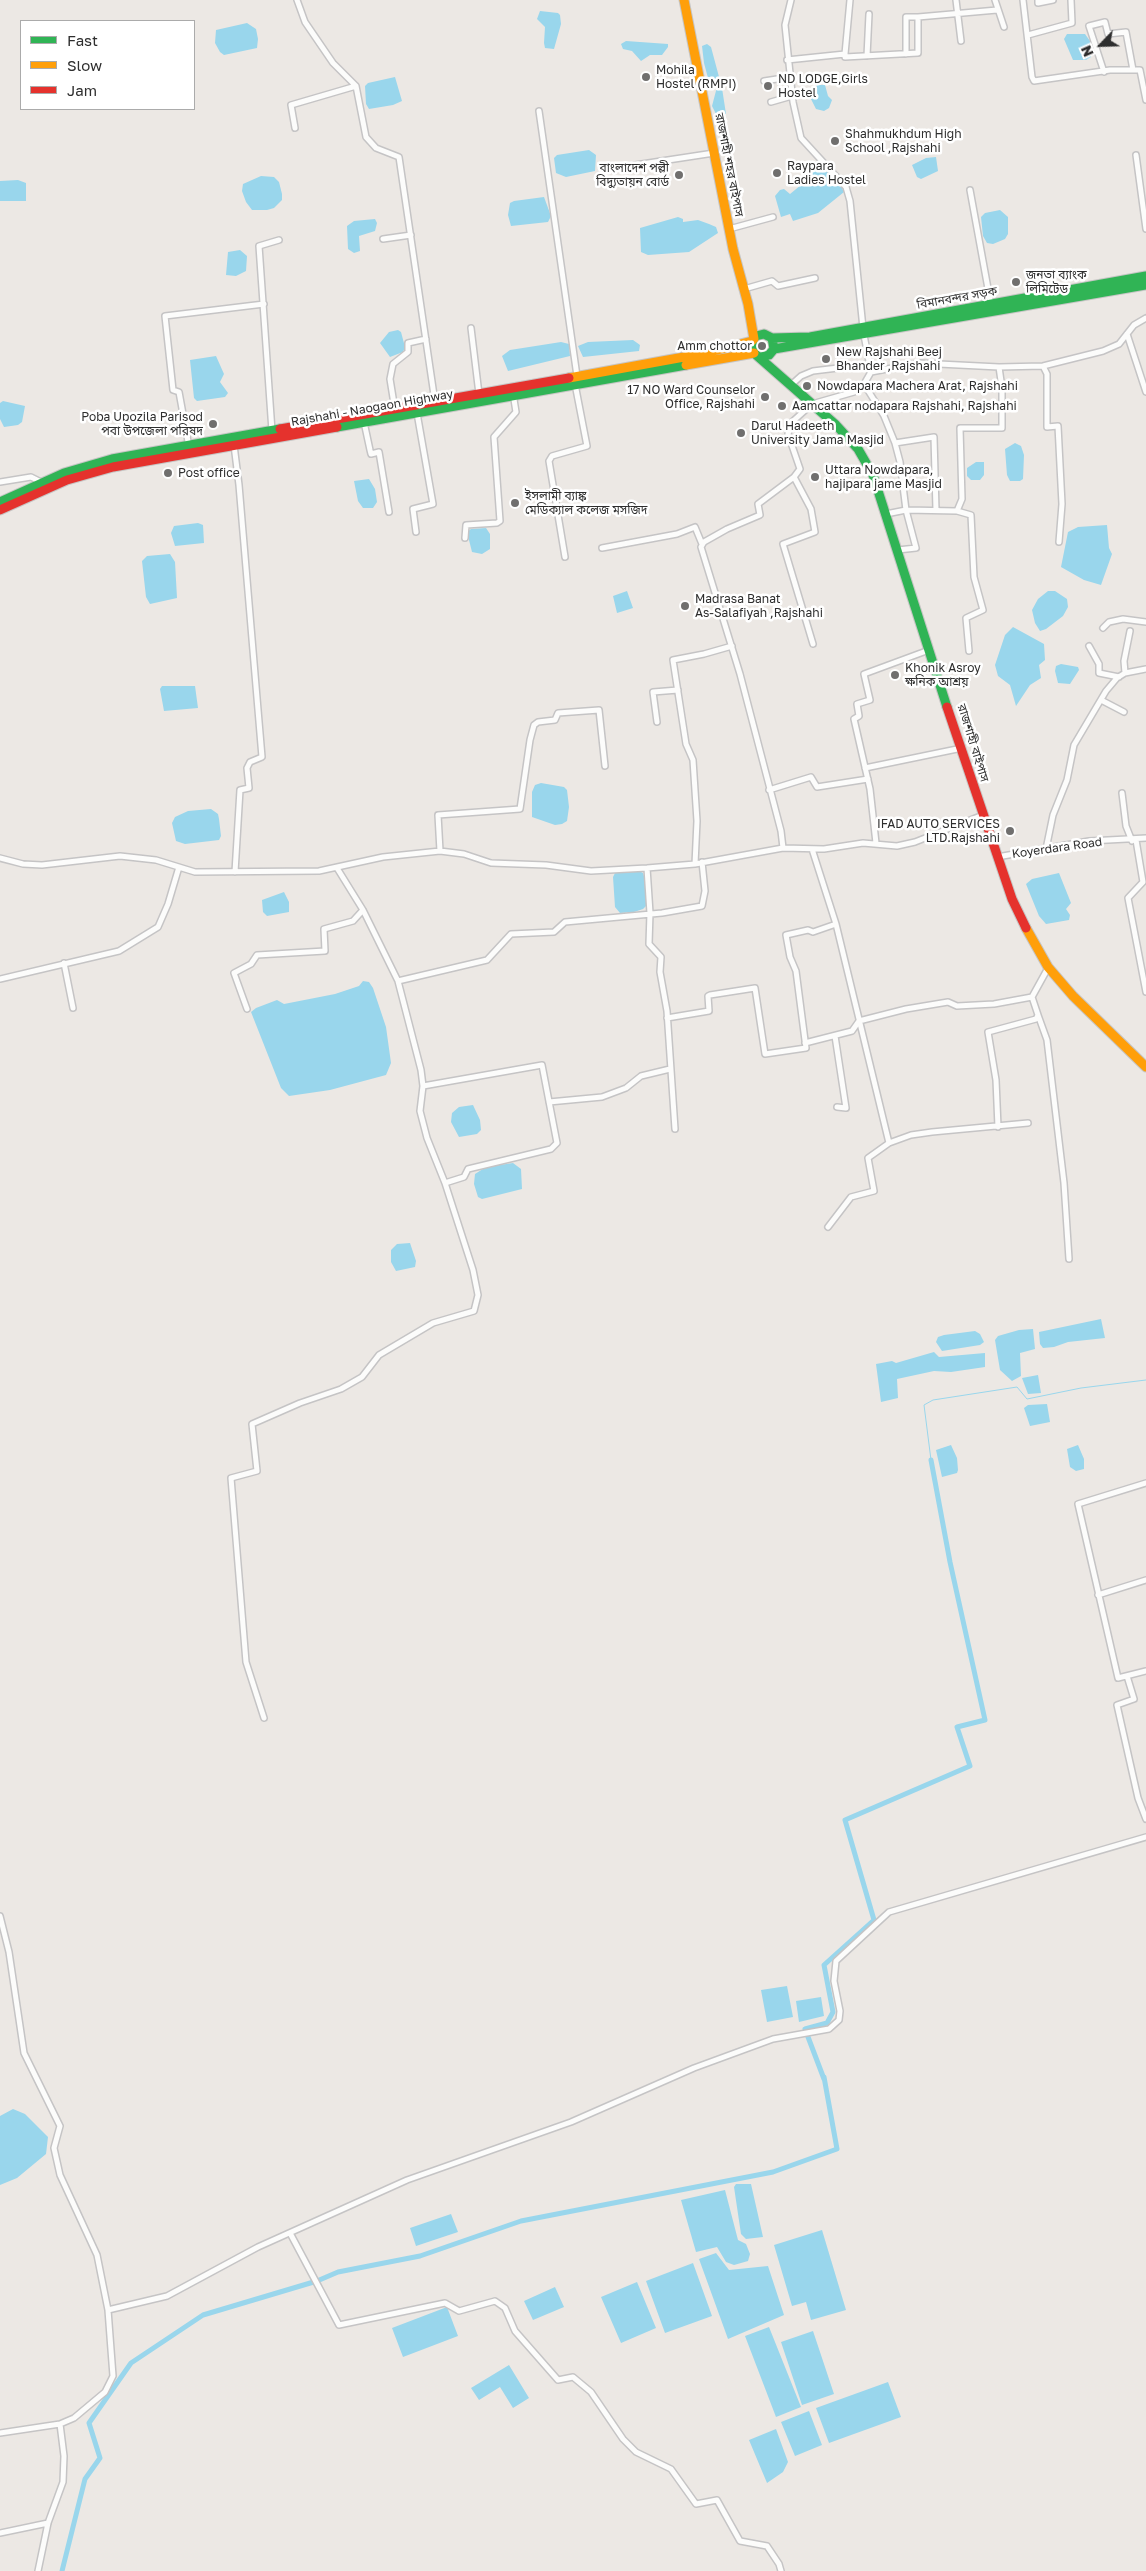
<!DOCTYPE html>
<html>
<head>
<meta charset="utf-8">
<style>
  body { margin:0 }
  #map { position:relative; width:1146px; height:2571px; overflow:hidden; background:#ece8e4; font-family:"Golos Text",sans-serif }
  canvas { display:block }
  .legend { position:absolute; left:20px; top:20px; width:175px; height:90px; box-sizing:border-box; background:#fff; border:1px solid #ababab; margin:0; padding:6px 9px; list-style:none; font-size:15px; color:#2e2e2e }
  .legend li { display:flex; align-items:center; gap:10px; height:25px }
  .legend b { width:25px; border:1px solid #ababab }
  .north { position:absolute; left:1076px; top:20px; width:50px; height:50px; -webkit-text-stroke:4px #fff; paint-order:stroke; rotate:246deg; font-size:14px; font-weight:700; line-height:20px; text-align:center; color:#2e2e2e }
  .north::after { content:''; display:block; margin:auto; width:18px; height:22px; background:#2e2e2e; clip-path:polygon(50% 0,100% 100%,50% 72%,0 100%) }
</style>
</head>
<body>
<div id="map">
<canvas width="1146" height="2571"></canvas>
<ul class="legend">
<li><b style="height:6px;background:#30b455"></b>Fast</li>
<li><b style="height:6px;background:#ff9f0a"></b>Slow</li>
<li><b style="height:6px;background:#e5322d"></b>Jam</li>
</ul>
<div class="north">N</div>
</div>
<script>
const c = document.querySelector('canvas').getContext('2d');
c.lineJoin = 'round';
function fill(path, color) {
  c.fillStyle = color;
  c.fill(path, 'evenodd');
}
function toPath(rows) {
  const path = new Path2D();
  for (const r of rows) {
    path.moveTo(r[0], r[1]);
    for (let i = 2; i < r.length; i += 2) path.lineTo(r[i], r[i + 1]);
  }
  return path;
}
function strokePath(path, color, width, dash) {
  c.strokeStyle = color;
  c.lineWidth = width;
  c.lineCap = dash ? 'butt' : 'round';
  c.setLineDash(dash || []);
  c.stroke(path);
}
function write(font, color, halo, rows, align = 'center') {
  c.font = font + ' "Golos Text","Noto Sans Bengali",sans-serif';
  c.lineWidth = 5;
  c.setLineDash([]);
  c.textBaseline = 'middle';
  c.strokeStyle = halo;
  c.fillStyle = color;
  for (const [text, x, y, turn = 0] of rows) {
    c.save();
    c.translate(x, y);
    c.rotate((+turn || 0) * Math.PI / 180);
    c.textAlign = isNaN(turn) ? turn : align;
    if (halo) c.strokeText(text, 0, 0);
    c.fillText(text, 0, 0);
    c.restore();
  }
}
const water = toPath([
  [540,11,558,13,560,15,561,24,554,49,545,48,544,43,545,27,537,19],
  [247,23,256,29,258,39,257,48,224,55,220,52,215,43,216,30],
  [1067,34,1085,34,1090,41,1091,57,1086,60,1073,60,1064,39],
  [626,41,668,44,668,47,662,55,650,55,641,61,632,51,623,49,621,44],
  [707,44,711,47,722,88,726,114,716,114,712,106,717,87,708,78,704,63,702,46],
  [395,77,402,101,393,105,369,109,366,104,365,86,368,83],
  [817,85,825,85,828,96,832,100,829,108,824,111,816,109,810,97],
  [589,150,596,155,595,171,566,177,556,173,554,158,557,155],
  [936,157,938,171,921,179,917,177,912,165,926,158],
  [814,161,825,169,842,188,844,192,818,213,793,221,790,214,781,217,775,196,780,190,784,189,790,194,801,185,805,179,804,175],
  [261,176,274,177,279,182,282,194,282,200,274,208,267,210,252,210,246,202,242,191,243,184],
  [18,180,26,183,26,201,0,201,0,181],
  [544,197,551,216,548,222,511,226,508,215,510,203,514,201],
  [1000,210,1008,217,1008,234,1005,239,993,244,987,243,983,236,981,217,985,213],
  [678,217,683,219,683,222,698,220,709,224,716,227,718,233,689,252,648,255,641,252,640,228],
  [375,219,377,223,375,231,359,236,360,251,354,253,348,249,347,226,354,221],
  [240,250,247,256,246,271,236,276,226,275,228,252],
  [398,330,401,332,405,347,403,352,390,357,380,343,389,332],
  [633,340,640,345,639,351,583,357,578,346,588,342],
  [561,342,569,344,570,356,508,371,502,356,510,350],
  [216,356,224,374,220,382,228,393,225,397,197,401,194,398,190,360],
  [3,401,25,406,22,422,18,425,4,427,0,419,0,403],
  [1015,443,1021,446,1024,455,1023,479,1020,481,1010,481,1007,475,1005,449],
  [976,462,984,462,984,475,980,480,971,480,967,476,967,468],
  [369,479,375,489,377,502,373,508,363,508,358,501,354,481],
  [198,523,203,525,204,543,175,546,171,533,174,526],
  [1107,525,1109,548,1112,554,1101,585,1084,580,1061,567,1068,532,1078,527],
  [486,528,490,534,490,549,482,554,472,552,467,532,471,529],
  [170,554,175,562,177,598,150,604,146,597,142,561,147,556],
  [627,591,633,608,617,613,613,596],
  [1048,591,1055,591,1067,599,1068,607,1063,616,1046,629,1040,631,1035,623,1032,610,1038,599],
  [1013,627,1044,644,1045,660,1039,665,1041,678,1030,685,1016,706,1010,685,998,676,995,665,1005,635],
  [1061,664,1078,667,1079,670,1070,684,1058,683,1055,671,1056,666],
  [162,686,195,686,198,708,164,711,160,689],
  [541,783,564,787,567,790,569,807,567,821,562,824,555,825,532,817,532,792,535,785],
  [211,809,218,814,219,819,221,836,219,840,185,844,176,841,172,823,175,817,188,811],
  [621,871,639,871,643,873,647,885,647,899,646,906,643,909,634,912,620,913,615,907,613,877,615,873],
  [1059,873,1071,903,1066,909,1070,915,1069,920,1046,924,1039,916,1026,884,1032,879],
  [284,892,289,902,289,912,267,916,263,912,262,900],
  [363,981,369,982,373,988,386,1027,391,1063,386,1075,330,1090,289,1096,281,1088,251,1012,256,1008,277,1000,284,1004,335,994,359,986],
  [473,1105,480,1120,481,1130,477,1134,459,1137,451,1122,452,1113,459,1107],
  [513,1163,521,1169,522,1189,482,1199,478,1197,474,1184,475,1174,486,1167],
  [410,1243,416,1261,415,1267,396,1271,391,1262,391,1250,397,1244],
  [1101,1319,1105,1338,1068,1342,1054,1347,1043,1348,1040,1344,1039,1332],
  [1033,1329,1035,1349,1020,1353,1021,1376,1012,1381,1000,1370,995,1340,998,1336,1019,1330],
  [975,1331,980,1334,984,1342,980,1345,942,1351,936,1342,938,1337,944,1335],
  [934,1352,939,1357,985,1353,985,1367,951,1372,934,1371,897,1379,898,1398,881,1402,876,1364,892,1361,896,1363],
  [1038,1375,1041,1393,1028,1394,1022,1378],
  [1047,1404,1050,1422,1030,1426,1024,1408,1028,1405],
  [951,1445,957,1458,958,1470,957,1473,942,1477,936,1450],
  [1078,1445,1084,1459,1084,1469,1076,1471,1070,1467,1067,1449],
  [787,1986,793,2017,767,2022,761,1990],
  [821,1997,824,2016,799,2022,796,2001],
  [13,2109,25,2114,48,2137,46,2154,17,2178,0,2185,0,2116],
  [736,2184,751,2184,763,2237,746,2239,741,2234,734,2187],
  [725,2190,738,2240,746,2244,750,2254,748,2261,734,2265,726,2262,717,2247,696,2252,681,2200],
  [451,2214,458,2232,416,2246,410,2228],
  [822,2230,846,2310,811,2320,806,2302,792,2306,774,2245],
  [716,2253,729,2270,768,2266,784,2315,728,2339,699,2259],
  [693,2263,712,2316,665,2333,646,2281],
  [637,2282,656,2328,621,2343,601,2297],
  [555,2287,564,2307,533,2320,524,2301],
  [447,2307,458,2336,403,2357,392,2328],
  [769,2327,801,2407,776,2417,745,2336],
  [813,2331,834,2394,802,2405,781,2342],
  [509,2365,529,2398,513,2408,500,2387,479,2400,471,2388],
  [888,2382,901,2417,829,2443,816,2408],
  [809,2411,822,2445,795,2456,781,2422],
  [776,2429,788,2462,783,2472,767,2483,749,2440]
]);
const stream = toPath([
  [931,1460,924,1405,933,1400,1017,1387,1027,1399,1081,1388,1146,1380]
]);
const canal = toPath([
  [824,2079,805,2029,827,2023,833,2012,824,1965,874,1920,845,1820,970,1766,957,1727,985,1720,950,1562,931,1460],
  [62,2571,85,2479,100,2458,89,2423,131,2363,203,2315,317,2281,338,2272,420,2256,521,2221,773,2172,837,2149,824,2077]
]);
const street = toPath([
  [297,0,305,22,333,63,356,86,366,137,376,148,399,157,435,402],
  [791,0,785,25,793,102,801,138,846,187,850,201,863,328],
  [956,0,961,41],
  [995,0,1004,27],
  [1023,0,1032,77,1034,81,1110,70,1140,70,1146,100],
  [1038,0,1038,3,1053,0],
  [1028,35,1072,23,1071,0],
  [845,54,845,57,918,53,918,17,997,10],
  [906,54,906,17,918,17],
  [867,56,869,14],
  [787,60,845,54,850,0],
  [1104,72,1089,26,1105,22,1108,34,1126,32,1133,70],
  [764,81,790,77],
  [771,102,792,96],
  [539,111,577,376],
  [295,128,291,105,356,86],
  [1136,155,1146,229],
  [622,167,714,153],
  [970,190,991,305],
  [729,229,773,217],
  [383,239,411,235],
  [744,289,772,281,778,286,815,278],
  [471,328,479,394],
  [1127,334,1146,392],
  [1043,366,1047,374,1047,427,1058,426,1062,504,1059,542],
  [871,372,919,363,999,367,1043,366,1103,351,1119,344,1134,325,1146,318],
  [864,384,884,416,895,443,900,462,906,510,916,548,898,550],
  [791,385,801,376,813,371,871,364],
  [395,410,390,379,393,364,408,352,408,343,426,339],
  [364,422,370,450,371,454,379,452,389,512],
  [272,431,259,246,279,240],
  [895,443,934,437,936,510],
  [234,445,239,485,262,757,250,762,247,768,249,788,240,790,235,872],
  [189,447,179,392,173,390,165,316,264,304],
  [794,477,811,509,815,532,783,544,813,644],
  [0,482,31,477,41,482],
  [957,511,971,515,974,577,983,610,966,618,969,651],
  [886,514,906,510,957,511,962,499,960,428,1002,428,1002,388,999,367],
  [416,532,413,509,433,504,417,413],
  [465,538,466,525,497,523,500,521,494,437,516,412,513,393],
  [602,548,677,534,695,527,702,544],
  [565,557,549,461,552,456,587,446,575,384],
  [1103,628,1109,622,1123,619,1146,622],
  [1089,646,1099,664,1099,673,1119,677],
  [1125,673,1124,661,1130,631],
  [1101,700,1124,712],
  [657,722,653,692,678,690],
  [865,768,962,748],
  [769,790,811,777,817,787,868,779],
  [1122,793,1126,826,1132,841],
  [1136,840,1143,882,1128,898,1146,992],
  [876,843,870,789,854,719,859,716,857,704,870,700,864,674,929,650],
  [783,848,781,831,740,674,701,547,704,542,727,529,760,515,758,504,794,477,800,469,788,434,792,422,812,404,854,392,864,384,871,372,864,335],
  [812,849,836,924,889,1143,911,1135,932,1132,1028,1123],
  [1046,849,1053,815,1067,780,1074,745,1106,691,1117,678,1125,673,1146,669],
  [440,851,438,815,520,809,530,740,534,725,538,722,555,720,558,713,599,710,605,766],
  [997,857,1089,841,1146,838],
  [0,858,23,864,42,865,120,856,156,860,195,872,319,871,383,857,440,851,464,854,491,863,546,865,591,871,647,868,695,864,783,848,824,849,863,843,897,846,915,842,983,815],
  [695,864,697,821,693,760,686,744,673,660,704,654,732,646],
  [647,868,650,913,649,944,661,957,660,972,667,1011,675,1129],
  [64,963,73,1008],
  [0,979,119,951,158,927,168,904,179,867],
  [398,981,487,960,511,934,554,932,565,922,662,913,702,906,705,891,702,862],
  [247,1009,234,973,251,964,257,955,325,951,324,929,353,921,363,910],
  [1038,1015,1047,1040,1064,1183,1069,1259],
  [667,1018,709,1011,708,996,710,995,755,988,765,1054,806,1048,796,971,790,957,786,935,808,930,813,932,836,924],
  [835,1036,846,1108,837,1107],
  [805,1043,852,1031,859,1021,906,1009,948,1002,957,1006,994,1004,1032,997,1048,968],
  [423,1086,542,1065,557,1143,551,1149,468,1169,464,1177,445,1183],
  [549,1102,602,1097,626,1088,641,1076,670,1069],
  [998,1127,996,1080,988,1032,1036,1019,1038,1015,1032,997],
  [828,1227,851,1197,874,1191,868,1158,889,1143],
  [1146,1483,1078,1504,1118,1678,1146,1671],
  [1098,1595,1146,1580],
  [1127,1676,1134,1699,1117,1705,1138,1798,1146,1819],
  [264,1718,246,1662,231,1478,257,1471,252,1424,300,1403,341,1389,362,1377,379,1355,433,1323,474,1311,478,1295,473,1270,445,1183,427,1138,420,1111,423,1086,421,1070,398,981,363,910,337,868],
  [0,1916,9,1952,24,2053,60,2126,54,2148,60,2175,97,2255,108,2310,113,2376,105,2392,74,2418,60,2424,0,2433],
  [290,2233,339,2325,445,2303,459,2311,495,2301,505,2308,515,2331,558,2380,573,2377,591,2392,623,2439,636,2452,671,2469,696,2504,717,2500,740,2541,767,2546,779,2564,781,2571],
  [108,2310,167,2296,258,2247,407,2180,571,2122,694,2068,773,2039,829,2029,839,2020,840,2011,834,1981,836,1961,889,1912,1146,1837],
  [0,2533,48,2523],
  [38,2571,48,2523,63,2482,64,2456,60,2424]
]);
const fast = toPath([
  [772,338,810,337,1146,276],
  [774,349,1146,285],
  [761,357,769,355,774,349,772,338,764,334,756,336,752,341,754,353,836,425,858,449,873,475,947,707],
  [337,427,686,365],
  [0,502,64,473,112,459,280,429]
]);
const slow = toPath([
  [684,0,733,249,748,304,754,339],
  [686,365,754,353],
  [569,378,706,353,752,341],
  [1026,928,1048,967,1073,996,1146,1067]
]);
const jam = toPath([
  [280,429,569,378],
  [0,510,67,480,113,467,337,427],
  [947,707,1012,899,1026,928]
]);
const markers = [
  [646,77,5,"#706f6e"],
  [768,86,5,"#706f6e"],
  [835,141,5,"#706f6e"],
  [777,173,5,"#706f6e"],
  [679,175,5,"#706f6e"],
  [1016,282,5,"#706f6e"],
  [762,346,5,"#706f6e"],
  [826,359,5,"#706f6e"],
  [807,386,5,"#706f6e"],
  [765,397,5,"#706f6e"],
  [782,406,5,"#706f6e"],
  [213,424,5,"#706f6e"],
  [741,433,5,"#706f6e"],
  [168,473,5,"#706f6e"],
  [815,477,5,"#706f6e"],
  [515,503,5,"#706f6e"],
  [685,606,5,"#706f6e"],
  [895,675,5,"#706f6e"],
  [1010,831,5,"#706f6e"]
];
const poiNames = [
  ["Mohila",656,70],
  ["Hostel (RMPI)",656,84],
  ["ND LODGE,Girls",778,79],
  ["Hostel",778,93],
  ["Shahmukhdum High",845,134],
  ["School ,Rajshahi",845,148],
  ["Raypara",787,166],
  ["Ladies Hostel",787,180],
  ["বাংলাদেশ পল্লী",669,168,"right"],
  ["বিদ্যুতায়ন বোর্ড",669,182,"right"],
  ["জনতা ব্যাংক",1026,275],
  ["লিমিটেড",1026,289],
  ["Amm chottor",752,346,"right"],
  ["New Rajshahi Beej",836,352],
  ["Bhander ,Rajshahi",836,366],
  ["Nowdapara Machera Arat, Rajshahi",817,386],
  ["17 NO Ward Counselor",755,390,"right"],
  ["Office, Rajshahi",755,404,"right"],
  ["Aamcattar nodapara Rajshahi, Rajshahi",792,406],
  ["Poba Upozila Parisod",203,417,"right"],
  ["পবা উপজেলা পরিষদ",203,431,"right"],
  ["Darul Hadeeth",751,426],
  ["University Jama Masjid",751,440],
  ["Uttara Nowdapara,",825,470],
  ["hajipara jame Masjid",825,484],
  ["Post office",178,473],
  ["ইসলামী ব্যাঙ্ক",525,496],
  ["মেডিক্যাল কলেজ মসজিদ",525,510],
  ["Madrasa Banat",695,599],
  ["As-Salafiyah ,Rajshahi",695,613],
  ["Khonik Asroy",905,668],
  ["ক্ষনিক আশ্রয়",905,682],
  ["IFAD AUTO SERVICES",1000,824,"right"],
  ["LTD.Rajshahi",1000,838,"right"]
];
const streetNames = [
  ["রাজশাহী শহর বাইপাস",729,165,79],
  ["বিমানবন্দর সড়ক",957,298,-10],
  ["Rajshahi - Naogaon Highway",372,408,-10],
  ["রাজশাহী বাইপাস",973,743,73],
  ["Koyerdara Road",1057,848,-8]
];
fill(water, '#99d6ec');
strokePath(stream, '#99d6ec', 1);
strokePath(canal, '#99d6ec', 5);
strokePath(street, '#c5c4c5', 8);
strokePath(fast, '#c6c5c4', 11);
strokePath(slow, '#c6c5c4', 11);
strokePath(jam, '#c6c5c4', 11);
strokePath(street, '#fcfcfb', 5);
strokePath(fast, '#30b455', 9);
strokePath(slow, '#ff9f0a', 9);
strokePath(jam, '#e5322d', 9);
for (const [x, y, r, color] of markers) {
  const dot = new Path2D();
  dot.arc(x, y, r, 0, 2 * Math.PI);
  c.fillStyle = color;
  c.fill(dot);
  strokePath(dot, '#fff', 2);
}
write('12px', '#2e2e2e', '#fff', poiNames, 'left');
write('12px', '#2e2e2e', '#fff', streetNames);
</script>
</body>
</html>
